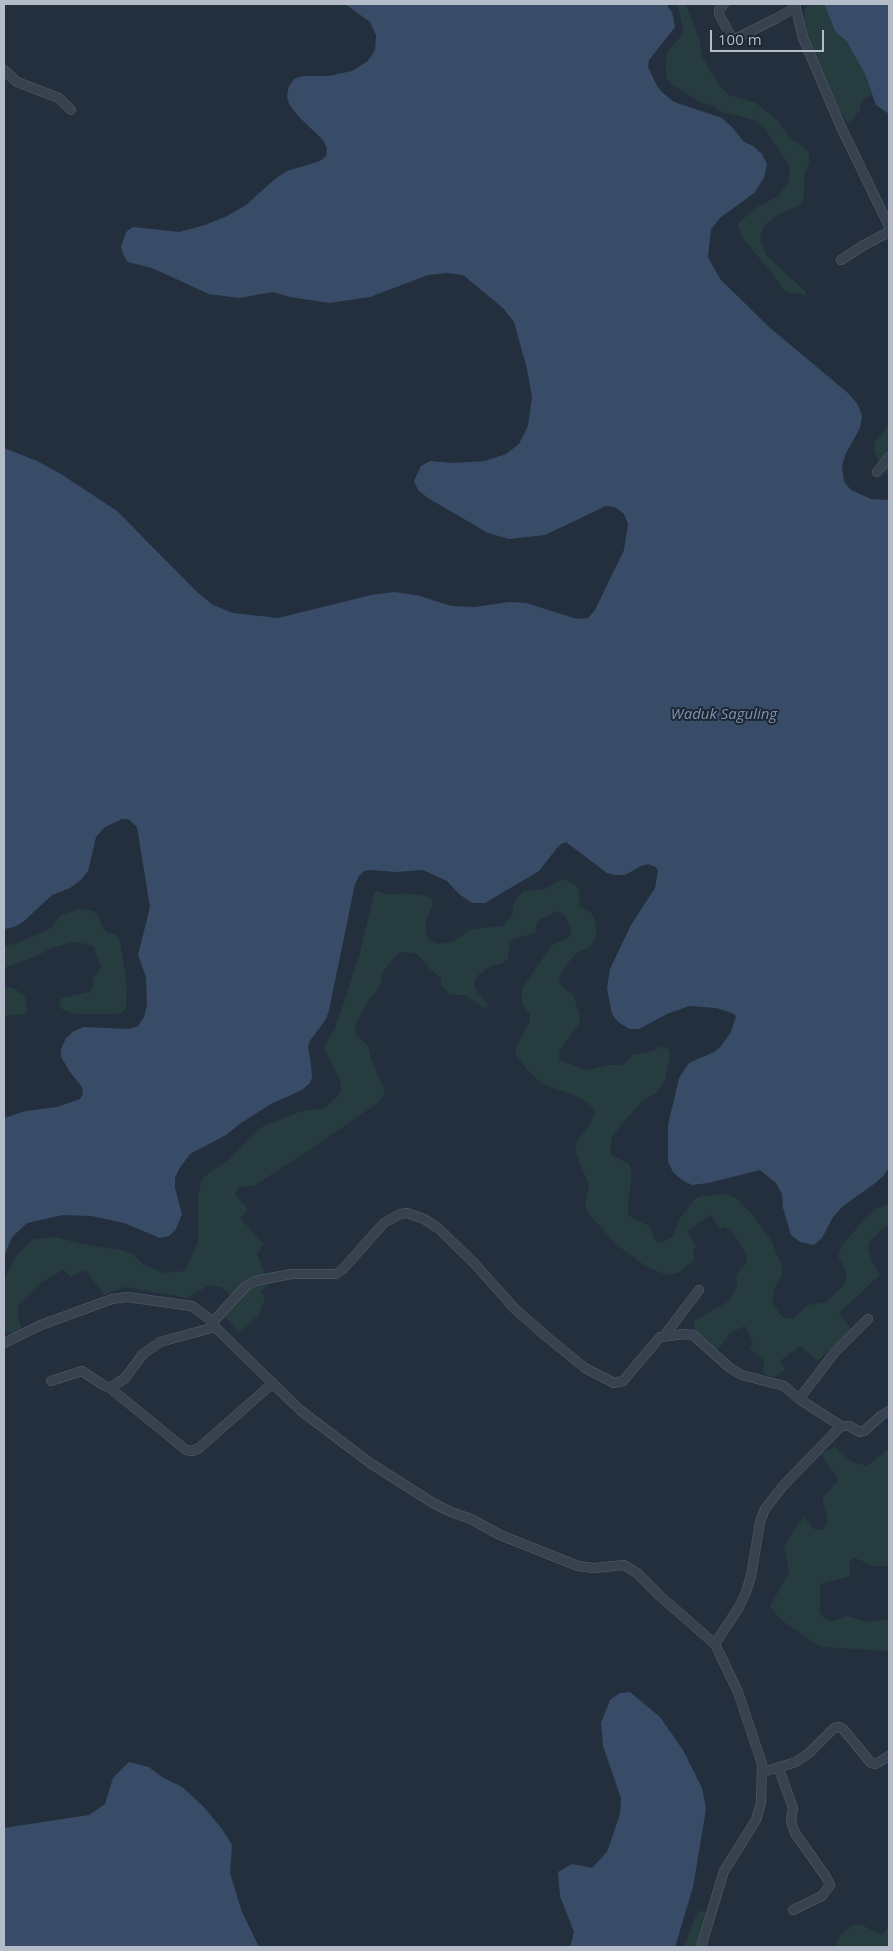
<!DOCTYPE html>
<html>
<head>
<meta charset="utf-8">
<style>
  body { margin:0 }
  #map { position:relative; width:893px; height:1951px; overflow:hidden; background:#242f3e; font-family:"Open Sans",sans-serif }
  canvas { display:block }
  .frame { position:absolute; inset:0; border:5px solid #b4bcc9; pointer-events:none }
  .scale { position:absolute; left:710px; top:30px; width:114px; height:22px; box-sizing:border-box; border:2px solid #b4bcc9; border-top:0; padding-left:6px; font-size:15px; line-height:18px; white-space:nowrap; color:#b4bcc9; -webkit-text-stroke:4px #1d2633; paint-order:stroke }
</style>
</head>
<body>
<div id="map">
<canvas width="893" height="1951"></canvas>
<div class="frame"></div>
<div class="scale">100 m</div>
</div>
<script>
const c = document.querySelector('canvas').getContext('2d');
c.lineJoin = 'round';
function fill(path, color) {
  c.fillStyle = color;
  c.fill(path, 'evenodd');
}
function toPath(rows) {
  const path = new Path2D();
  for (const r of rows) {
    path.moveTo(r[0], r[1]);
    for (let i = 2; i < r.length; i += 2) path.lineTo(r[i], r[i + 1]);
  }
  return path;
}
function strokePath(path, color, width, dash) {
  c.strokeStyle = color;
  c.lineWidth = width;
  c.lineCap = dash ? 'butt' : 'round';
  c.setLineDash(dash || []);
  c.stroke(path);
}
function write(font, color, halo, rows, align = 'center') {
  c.font = font + ' "Open Sans",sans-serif';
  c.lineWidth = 4;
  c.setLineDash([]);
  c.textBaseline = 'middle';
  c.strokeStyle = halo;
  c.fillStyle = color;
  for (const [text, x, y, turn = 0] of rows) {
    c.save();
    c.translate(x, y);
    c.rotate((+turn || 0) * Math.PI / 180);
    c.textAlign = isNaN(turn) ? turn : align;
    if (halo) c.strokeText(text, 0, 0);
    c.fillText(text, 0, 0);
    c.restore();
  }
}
const green = toPath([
  [677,4,686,4,699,38,701,55,719,85,729,95,756,103,777,120,789,137,807,150,810,156,809,163,804,176,804,196,801,203,796,207,776,216,766,224,762,230,760,240,766,255,806,292,805,295,788,292,782,288,774,276,742,237,738,224,754,209,778,196,789,182,790,167,765,129,754,120,719,111,714,106,702,103,683,92,670,83,666,77,666,59,668,52,684,32],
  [812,4,824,4,835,31,847,42,865,74,872,95,866,98,860,104,860,110,849,124,840,111,813,54,804,23,805,8],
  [889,423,889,474,886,474,880,466,874,450,875,442],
  [563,879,576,885,579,891,579,905,591,913,595,920,596,936,590,947,577,953,568,963,563,969,558,982,574,996,580,1017,579,1024,559,1052,559,1059,581,1069,588,1070,609,1065,623,1065,632,1055,654,1051,660,1047,667,1047,670,1053,665,1081,656,1093,643,1100,612,1136,610,1154,629,1164,631,1171,631,1185,628,1199,628,1214,634,1219,647,1225,652,1230,653,1237,658,1243,673,1237,678,1221,695,1199,701,1196,724,1194,738,1199,753,1215,771,1240,782,1267,782,1274,775,1287,772,1301,779,1313,785,1318,793,1319,808,1305,827,1302,845,1283,847,1276,842,1262,838,1257,842,1245,865,1219,876,1209,889,1203,889,1225,880,1231,870,1241,868,1248,872,1262,880,1275,839,1313,851,1329,818,1361,800,1346,780,1361,785,1370,774,1377,767,1376,763,1372,764,1361,750,1348,753,1342,745,1326,731,1332,720,1347,710,1355,695,1333,694,1321,729,1301,737,1287,736,1275,747,1263,745,1252,733,1233,724,1227,720,1228,711,1215,687,1231,696,1245,693,1252,695,1259,678,1273,667,1275,647,1267,618,1246,593,1219,585,1206,589,1185,577,1156,576,1149,577,1140,590,1124,595,1113,592,1107,587,1102,567,1092,544,1085,530,1073,517,1057,515,1050,529,1023,530,1015,522,1003,522,988,552,945,571,936,571,929,565,915,558,911,538,920,536,926,536,933,514,939,509,944,508,958,503,963,489,967,477,976,474,982,475,989,486,1002,488,1008,482,1007,465,995,450,995,441,985,441,978,430,969,416,953,401,952,395,956,382,973,380,987,367,1003,356,1023,355,1032,368,1046,371,1059,383,1086,385,1093,379,1102,305,1153,255,1185,238,1188,235,1194,248,1210,240,1218,264,1244,257,1254,269,1284,261,1291,265,1298,259,1315,239,1332,225,1317,237,1302,223,1288,209,1285,187,1298,125,1287,104,1295,86,1270,71,1277,63,1270,39,1284,18,1305,18,1317,22,1332,4,1333,4,1282,14,1259,23,1248,34,1239,54,1237,83,1244,121,1250,134,1255,144,1265,164,1273,185,1271,198,1242,198,1199,201,1181,205,1176,229,1159,262,1127,302,1111,324,1108,339,1095,341,1088,340,1081,325,1049,326,1043,334,1030,342,1008,360,952,375,891,391,895,405,893,426,896,433,900,432,907,426,920,426,934,430,941,439,944,454,941,471,929,503,926,512,916,514,902,523,891,544,889],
  [80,909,93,911,98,915,103,928,108,933,115,934,120,939,127,987,126,1008,121,1013,114,1014,78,1014,63,1010,59,1004,62,998,90,992,93,985,93,979,101,967,94,947,87,944,74,942,54,947,34,957,4,968,4,946,18,943,51,928,60,916],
  [8,987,15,989,25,996,27,1010,25,1014,4,1016,4,988],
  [835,1447,852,1462,867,1466,889,1449,889,1566,874,1566,855,1558,849,1561,850,1576,820,1584,820,1613,826,1619,833,1621,847,1616,868,1622,889,1619,889,1651,820,1647,781,1620,770,1606,789,1572,784,1545,803,1517,814,1529,823,1530,827,1523,827,1515,823,1505,823,1498,839,1479,820,1454],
  [700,1910,706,1913,697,1947,684,1947,696,1915],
  [889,1923,889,1947,838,1947,837,1941,840,1935,855,1924,862,1925,881,1935,886,1931]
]);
const water = toPath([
  [345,4,666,4,672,12,675,27,649,60,648,67,657,86,662,92,674,102,722,118,733,128,744,142,753,146,762,154,767,164,764,178,754,193,720,218,711,229,708,257,720,279,769,327,849,394,858,405,862,416,860,428,845,455,842,466,844,482,851,490,871,499,889,500,889,1168,883,1176,874,1184,843,1206,833,1217,822,1238,814,1245,800,1242,791,1235,783,1208,782,1194,776,1183,760,1170,708,1183,692,1185,682,1180,673,1172,668,1162,668,1125,679,1078,689,1063,714,1052,721,1046,731,1032,736,1016,732,1013,716,1008,689,1006,667,1014,639,1029,630,1029,618,1022,612,1014,607,988,610,969,631,925,655,888,658,871,656,867,648,864,641,866,625,875,615,875,607,873,566,842,561,844,557,848,539,871,485,903,472,903,459,894,447,881,423,870,396,872,370,870,364,871,359,876,355,884,329,1010,326,1019,309,1042,308,1047,311,1064,312,1077,310,1083,302,1090,271,1104,241,1123,226,1135,190,1154,179,1169,175,1178,175,1188,182,1214,176,1229,169,1236,160,1238,124,1223,92,1216,63,1215,27,1223,12,1237,4,1257,4,1118,26,1111,57,1107,80,1099,83,1094,82,1087,70,1072,61,1057,61,1049,66,1038,74,1031,84,1027,130,1029,138,1026,144,1017,147,1005,146,977,138,955,150,907,137,827,128,819,122,819,105,827,96,837,88,871,81,880,70,888,52,895,23,922,14,927,4,929,4,448,37,461,61,474,117,511,198,593,213,605,233,613,278,618,371,595,395,592,420,596,451,606,475,607,509,602,526,603,577,619,588,618,595,610,624,550,628,524,624,514,615,507,606,506,545,535,509,539,488,533,428,498,418,490,414,481,421,466,430,461,452,463,485,461,506,454,519,444,528,426,532,397,527,369,514,322,503,308,463,275,447,273,428,275,370,297,330,303,290,297,273,292,239,298,209,294,152,268,128,262,124,256,121,247,124,238,127,231,133,227,179,232,205,225,227,216,246,205,275,179,287,171,320,161,326,156,327,148,323,140,299,117,289,104,287,96,289,86,294,79,303,76,329,76,352,71,368,61,375,50,376,35,370,22],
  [824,4,889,4,889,114,876,105,865,74,847,42,835,31],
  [630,1692,660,1717,683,1750,702,1788,706,1809,693,1887,675,1947,570,1947,574,1932,560,1896,558,1872,572,1864,592,1868,607,1852,620,1814,621,1798,603,1746,601,1723,610,1700,620,1693],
  [129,1762,149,1767,162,1777,182,1787,203,1806,222,1829,232,1845,230,1873,242,1912,259,1947,4,1947,4,1828,89,1815,105,1804,113,1778]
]);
const minor = toPath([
  [724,4,719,10,719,14,733,40,777,18,796,7],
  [795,4,803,38,841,127,889,226],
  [4,70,17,82,59,98,71,110],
  [841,260,864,245,889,232],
  [877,472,889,457],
  [212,1323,246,1286,255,1281,291,1274,336,1274,343,1269,384,1223,400,1214,407,1213,424,1219,438,1228,474,1263,515,1309,547,1337,585,1368,614,1383,623,1381,660,1337,685,1334,693,1335,730,1368,742,1375,784,1386,799,1399,841,1426,849,1426,860,1432,864,1431,882,1415,889,1411],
  [664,1336,699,1290],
  [4,1343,41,1325,112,1299,127,1297,192,1306,208,1318,215,1327,300,1410,370,1463,433,1503,451,1512,471,1519,500,1535,578,1566,594,1568,624,1565,637,1573,661,1597,715,1644,738,1692,762,1764,761,1803,756,1820,724,1871,701,1947],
  [51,1381,82,1371,103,1385,110,1388,125,1378,143,1354,160,1342,215,1327],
  [110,1388,186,1450,193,1451,199,1448,273,1383],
  [799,1399,835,1352,868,1319],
  [715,1644,739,1607,746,1592,751,1576,760,1522,765,1509,783,1486,841,1426],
  [779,1769,793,1808,791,1822,795,1833,826,1877,830,1885,822,1896,793,1910],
  [763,1772,796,1762,809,1753,834,1728,839,1727,843,1729,871,1763,876,1764,889,1756]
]);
const waterNames = [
  ["Waduk Saguling",724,715]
];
fill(green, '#263c3f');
fill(water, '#394c67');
strokePath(minor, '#565f6c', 10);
strokePath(minor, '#38414e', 9);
write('italic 15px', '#7c92b1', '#1d2633', waterNames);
</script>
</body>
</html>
